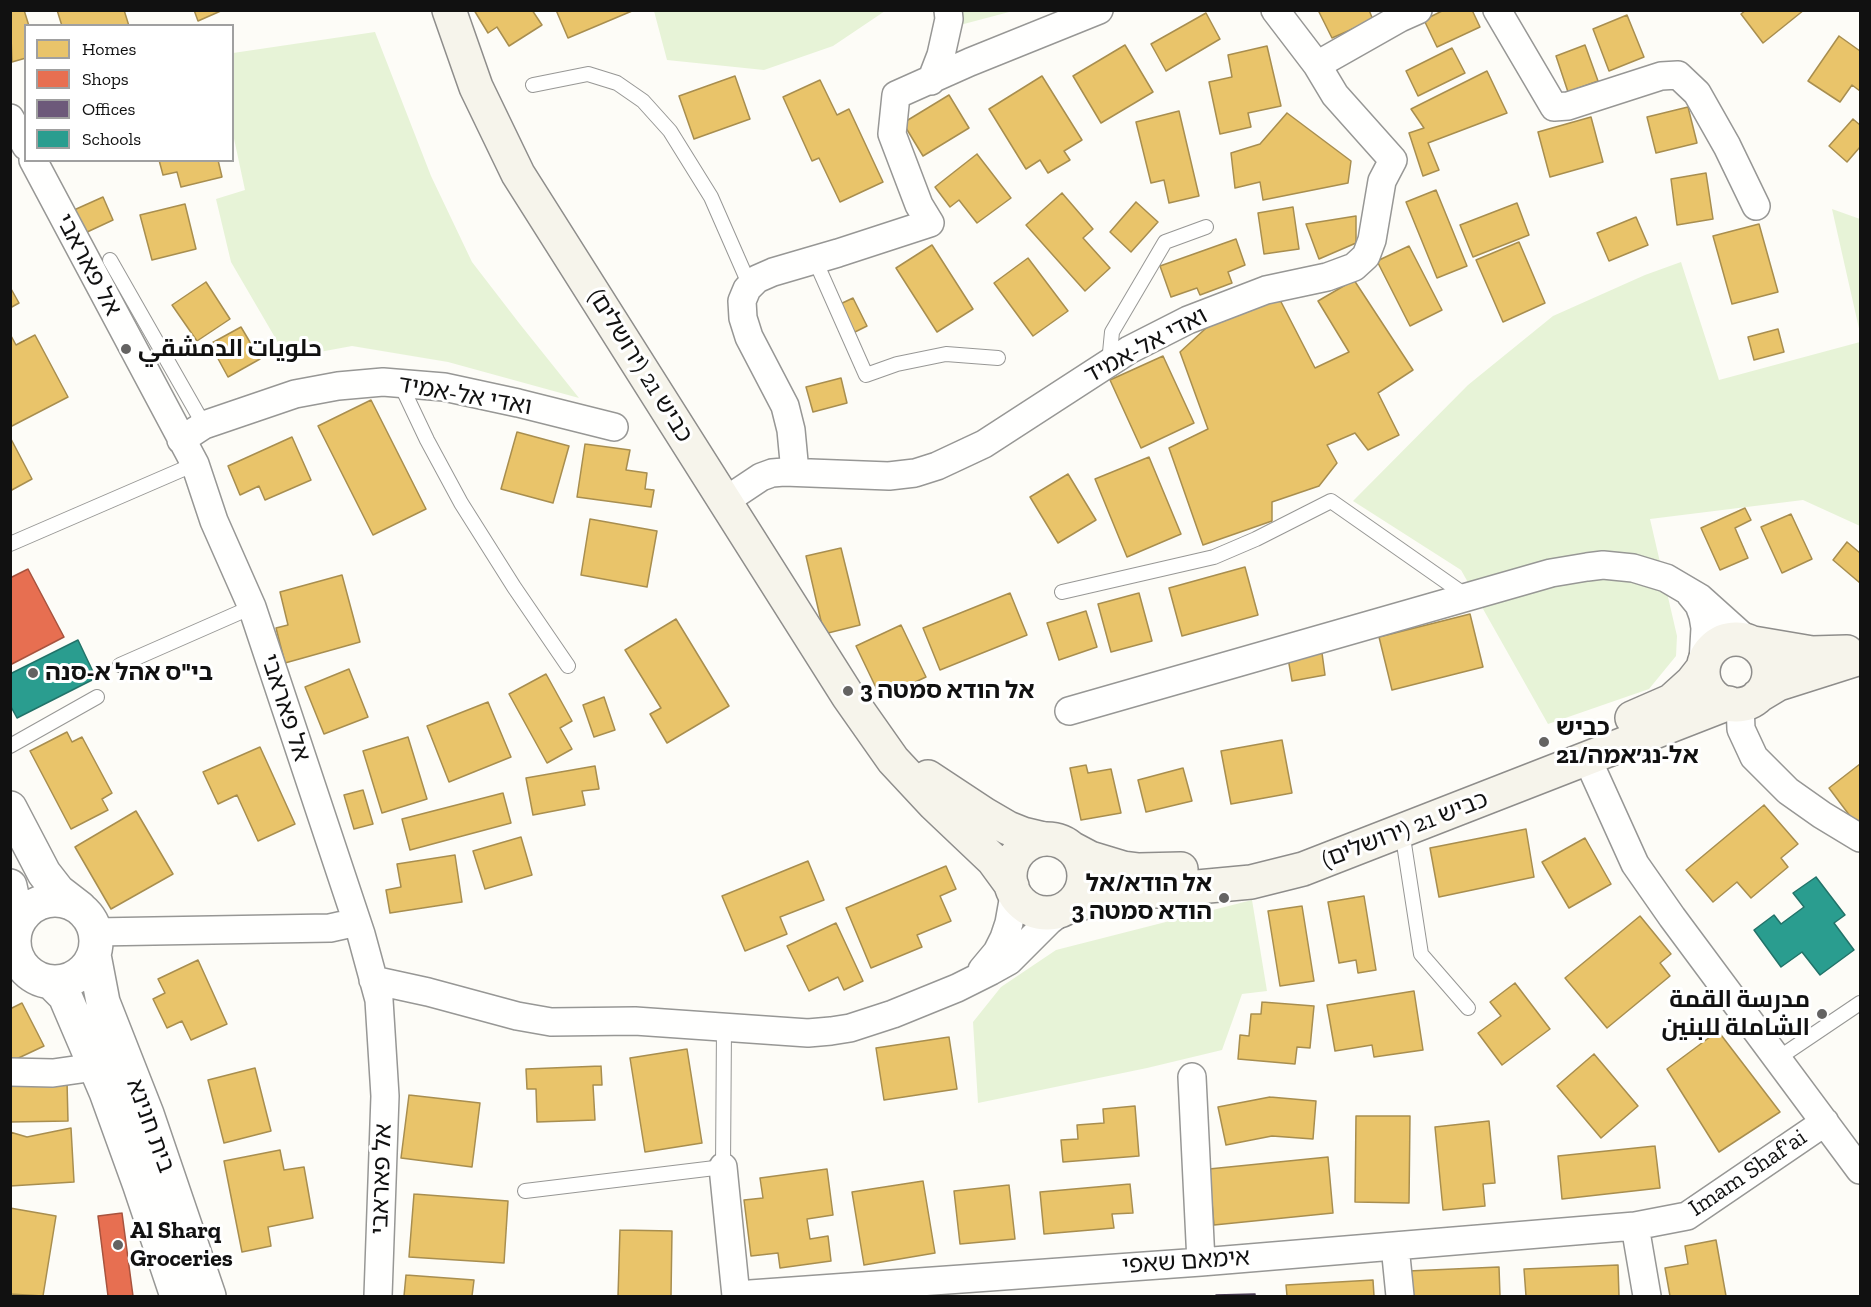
<!DOCTYPE html>
<html>
<head>
<meta charset="utf-8">
<style>
  body { margin:0 }
  #map { position:relative; width:1871px; height:1307px; overflow:hidden; background:#fdfcf7; font-family:"Zilla Slab",serif }
  canvas { display:block }
  .frame { position:absolute; inset:0; border:12px solid #111; pointer-events:none }
  .legend { position:absolute; left:24px; top:24px; width:210px; height:138px; box-sizing:border-box; background:#fff; border:2px solid #a0a0a0; margin:0; padding:8px 10px; list-style:none; font-size:18px; color:#111 }
  .legend li { display:flex; align-items:center; gap:12px; height:30px }
  .legend b { width:30px; border:2px solid #a0a0a0 }
</style>
</head>
<body>
<div id="map">
<canvas width="1871" height="1307"></canvas>
<div class="frame"></div>
<ul class="legend">
<li><b style="height:16px;background:#e9c46a"></b>Homes</li>
<li><b style="height:16px;background:#e76f51"></b>Shops</li>
<li><b style="height:16px;background:#6d597a"></b>Offices</li>
<li><b style="height:16px;background:#2a9d8f"></b>Schools</li>
</ul>
</div>
<script>
const c = document.querySelector('canvas').getContext('2d');
c.lineJoin = 'round';
function fill(path, color) {
  c.fillStyle = color;
  c.fill(path, 'evenodd');
}
function toPath(rows) {
  const path = new Path2D();
  for (const r of rows) {
    if (r.length === 3) {
      path.moveTo(r[0] + r[2], r[1]);
      path.arc(r[0], r[1], r[2], 0, 2 * Math.PI);
      continue;
    }
    path.moveTo(r[0], r[1]);
    for (let i = 2; i < r.length; i += 2) path.lineTo(r[i], r[i + 1]);
  }
  return path;
}
function strokePath(path, color, width, dash) {
  c.strokeStyle = color;
  c.lineWidth = width;
  c.lineCap = dash ? 'butt' : 'round';
  c.setLineDash(dash || []);
  c.stroke(path);
}
function write(font, color, halo, rows, align = 'center') {
  c.font = font + ' "Zilla Slab",Cairo,"Noto Sans Hebrew",serif';
  c.lineWidth = 6;
  c.setLineDash([]);
  c.textBaseline = 'middle';
  c.strokeStyle = halo;
  c.fillStyle = color;
  for (const [text, x, y, turn = 0] of rows) {
    c.save();
    c.translate(x, y);
    c.rotate((+turn || 0) * Math.PI / 180);
    c.textAlign = isNaN(turn) ? turn : align;
    if (halo) c.strokeText(text, 0, 0);
    c.fillText(text, 0, 0);
    c.restore();
  }
}
const green = toPath([
  [654,11,654,10,885,11,833,46,764,70,667,60],
  [961,11,1013,11,960,25],
  [375,32,431,176,472,262,519,323,579,398,448,362,352,346,287,358,231,262,216,199,245,190,233,134,233,53],
  [1832,209,1860,219,1860,333],
  [1681,262,1719,380,1860,342,1860,526,1803,500,1650,519,1677,636,1676,656,1649,689,1548,724,1461,570,1353,501,1468,385,1553,316,1645,275],
  [1252,900,1267,991,1242,994,1222,1050,1147,1068,978,1103,973,1022,1001,987,1056,950]
]);
const homes = toPath([
  [10,10,24,10,29,26,26,26,26,58,12,62,10,10],
  [57,10,124,10,129,26,62,26,57,10],
  [194,10,223,10,198,21,194,10],
  [474,10,532,10,542,25,509,46,497,27,488,33,474,10],
  [556,10,632,10,632,11,568,38,556,10],
  [1318,10,1369,10,1373,20,1332,38,1318,10],
  [1444,10,1472,10,1480,27,1437,47,1424,20,1444,10],
  [1746,10,1804,10,1763,43,1741,14,1746,10],
  [1206,13,1220,39,1166,71,1151,44,1206,13],
  [1627,15,1644,57,1609,71,1593,29,1627,15],
  [1839,36,1860,51,1860,91,1852,85,1840,102,1808,81,1839,36],
  [1125,45,1153,92,1101,123,1073,76,1125,45],
  [1585,45,1598,81,1568,92,1556,56,1585,45],
  [1267,46,1281,106,1248,113,1251,127,1220,134,1209,82,1232,77,1228,55,1267,46],
  [1452,48,1465,73,1418,96,1406,71,1452,48],
  [1487,71,1507,113,1428,143,1439,170,1423,176,1409,133,1424,128,1411,109,1487,71],
  [735,76,750,119,694,139,679,96,735,76],
  [1042,76,1082,140,1064,151,1070,160,1048,173,1040,160,1026,169,989,109,1042,76],
  [820,80,837,115,849,109,883,182,840,202,819,158,812,161,783,97,820,80],
  [949,95,969,128,923,156,903,123,949,95],
  [1688,107,1697,143,1656,153,1647,117,1688,107],
  [1179,111,1199,196,1169,203,1164,180,1151,183,1136,122,1179,111],
  [1287,113,1351,161,1348,183,1263,200,1260,182,1235,188,1231,153,1260,144,1287,113],
  [1591,117,1603,162,1550,177,1538,132,1591,117],
  [1853,119,1860,125,1860,147,1847,162,1829,146,1853,119],
  [977,154,1011,198,977,223,959,200,950,207,935,187,977,154],
  [159,160,218,160,222,177,181,187,177,172,163,175,159,160],
  [1706,173,1713,219,1677,225,1671,179,1706,173],
  [1436,190,1467,266,1437,278,1406,202,1436,190],
  [1062,193,1093,229,1083,238,1110,268,1085,291,1026,225,1062,193],
  [103,197,113,220,85,233,74,210,103,197],
  [1136,202,1158,222,1131,252,1110,232,1136,202],
  [1517,203,1529,235,1473,257,1460,225,1517,203],
  [185,204,196,249,152,260,140,215,185,204],
  [1293,207,1299,249,1264,254,1258,213,1293,207],
  [1356,216,1356,243,1319,259,1306,224,1356,216],
  [1636,217,1648,245,1609,261,1597,233,1636,217],
  [1759,224,1778,292,1732,304,1713,236,1759,224],
  [1236,239,1245,265,1228,272,1232,283,1200,295,1197,288,1171,297,1160,266,1236,239],
  [1519,242,1545,303,1503,322,1476,260,1519,242],
  [932,245,973,309,937,332,896,268,932,245],
  [1409,246,1442,310,1410,326,1377,261,1409,246],
  [1028,258,1068,311,1033,336,994,283,1028,258],
  [1354,280,1413,370,1378,393,1399,435,1368,450,1355,433,1327,445,1337,463,1319,486,1272,502,1272,521,1203,545,1169,448,1208,429,1180,352,1216,319,1278,296,1315,368,1349,352,1318,301,1354,280],
  [206,282,230,319,197,341,172,305,206,282],
  [10,287,19,303,10,308,10,287],
  [853,298,867,326,851,334,836,306,853,298],
  [241,327,260,359,228,377,210,344,241,327],
  [1778,329,1784,352,1754,360,1748,337,1778,329],
  [10,334,16,345,35,335,68,397,10,427,10,334],
  [1163,356,1194,423,1141,448,1110,380,1163,356],
  [841,378,847,403,813,412,806,387,841,378],
  [371,400,426,509,373,535,318,426,371,400],
  [517,432,569,446,553,503,501,489,517,432],
  [292,437,311,480,265,500,259,486,240,495,228,466,292,437],
  [11,439,32,479,10,491,10,440,11,439],
  [585,444,630,450,626,470,647,473,645,489,654,490,651,507,577,497,585,444],
  [1149,457,1181,534,1127,557,1095,479,1149,457],
  [1068,474,1096,520,1058,543,1030,497,1068,474],
  [1745,508,1751,520,1735,528,1748,558,1720,570,1701,528,1745,508],
  [1791,514,1812,559,1782,573,1761,527,1791,514],
  [590,519,657,531,647,587,581,575,590,519],
  [1847,542,1860,553,1860,583,1833,560,1847,542],
  [841,548,860,625,824,634,806,556,841,548],
  [1245,567,1258,615,1182,636,1169,588,1245,567],
  [342,575,360,642,285,663,276,628,288,625,280,592,342,575],
  [1010,593,1027,635,940,670,923,628,1010,593],
  [1139,593,1152,641,1111,652,1098,604,1139,593],
  [1086,611,1097,647,1059,660,1047,623,1086,611],
  [1470,614,1483,667,1392,690,1379,637,1470,614],
  [676,619,729,706,667,743,650,714,661,708,625,650,676,619],
  [901,625,926,677,881,698,856,646,901,625],
  [1322,653,1325,675,1292,681,1288,658,1322,653],
  [349,669,368,717,324,734,305,687,349,669],
  [546,674,572,721,560,728,572,749,547,763,509,694,546,674],
  [604,697,615,730,594,737,583,705,604,697],
  [488,702,511,757,449,782,427,726,488,702],
  [67,732,72,742,82,737,112,793,102,799,108,810,71,829,30,751,67,732],
  [408,737,427,799,382,813,363,751,408,737],
  [1282,740,1292,793,1231,804,1221,751,1282,740],
  [260,747,295,824,258,841,237,795,218,804,203,772,260,747],
  [1860,764,1860,827,1859,828,1829,788,1860,764],
  [1086,765,1088,773,1111,769,1121,813,1081,820,1070,768,1086,765],
  [595,766,599,789,582,791,585,805,533,815,526,778,595,766],
  [1183,768,1192,801,1146,812,1138,780,1183,768],
  [363,790,373,824,354,829,344,795,363,790],
  [503,793,511,823,410,850,402,819,503,793],
  [1764,805,1798,844,1781,858,1788,867,1751,898,1737,882,1713,902,1686,870,1764,805],
  [136,811,173,874,111,909,75,847,136,811],
  [1526,829,1534,877,1439,897,1430,848,1526,829],
  [521,837,532,875,485,889,473,851,521,837],
  [1585,838,1611,884,1569,908,1542,862,1585,838],
  [455,855,462,902,390,913,386,890,401,887,397,864,455,855],
  [808,861,824,900,780,917,787,934,745,951,722,896,808,861],
  [946,866,956,889,940,896,951,921,917,935,922,947,871,968,846,908,946,866],
  [1364,896,1376,970,1358,973,1356,960,1339,963,1328,902,1364,896],
  [1302,906,1314,981,1280,986,1268,911,1302,906],
  [1640,916,1671,954,1660,963,1670,976,1607,1028,1565,978,1640,916],
  [836,923,863,981,844,990,838,977,809,991,787,946,836,923],
  [198,960,227,1024,191,1040,182,1021,167,1028,153,999,165,993,158,979,198,960],
  [1515,983,1550,1029,1502,1065,1478,1033,1501,1016,1490,1002,1515,983],
  [1414,991,1423,1050,1374,1057,1372,1045,1335,1051,1327,1005,1414,991],
  [1262,1002,1314,1006,1310,1048,1297,1047,1295,1064,1238,1059,1240,1035,1249,1036,1251,1014,1261,1014,1262,1002],
  [22,1003,44,1046,10,1062,10,1009,22,1003],
  [1718,1031,1780,1112,1719,1152,1667,1069,1718,1031],
  [949,1037,957,1089,884,1100,876,1048,949,1037],
  [687,1049,702,1143,645,1152,630,1058,687,1049],
  [1594,1054,1638,1106,1601,1138,1557,1086,1594,1054],
  [601,1066,602,1085,593,1085,595,1120,537,1122,536,1089,527,1089,526,1069,601,1066],
  [255,1068,271,1131,224,1143,208,1080,255,1068],
  [10,1081,67,1081,68,1121,10,1122,10,1081],
  [409,1095,480,1103,472,1167,401,1158,409,1095],
  [1270,1097,1316,1101,1313,1139,1272,1136,1226,1145,1218,1107,1270,1097],
  [1135,1106,1139,1156,1063,1162,1061,1140,1078,1139,1077,1125,1104,1123,1103,1109,1135,1106],
  [1356,1116,1410,1116,1409,1203,1355,1202,1356,1116],
  [1489,1121,1495,1183,1483,1184,1485,1206,1443,1210,1435,1127,1489,1121],
  [71,1128,74,1182,10,1186,10,1132,27,1137,71,1128],
  [1655,1146,1660,1188,1562,1199,1558,1156,1655,1146],
  [280,1150,284,1170,304,1167,313,1218,268,1227,271,1246,242,1252,224,1161,280,1150],
  [1328,1157,1333,1213,1214,1225,1209,1169,1328,1157],
  [827,1169,833,1215,807,1219,810,1239,828,1236,831,1261,780,1268,778,1253,751,1256,744,1200,763,1198,760,1178,827,1169],
  [923,1181,935,1253,864,1265,852,1192,923,1181],
  [1130,1184,1133,1213,1112,1214,1114,1228,1044,1234,1040,1192,1130,1184],
  [1009,1185,1015,1239,960,1244,954,1191,1009,1185],
  [414,1194,508,1201,504,1263,409,1257,414,1194],
  [10,1208,56,1216,43,1296,10,1294,10,1208],
  [620,1230,672,1231,671,1296,618,1296,620,1230],
  [1716,1240,1726,1296,1670,1296,1665,1268,1688,1264,1685,1246,1716,1240],
  [1618,1265,1619,1296,1526,1296,1524,1269,1618,1265],
  [1499,1267,1500,1296,1409,1296,1408,1271,1499,1267],
  [406,1275,474,1280,472,1296,404,1296,406,1275],
  [1373,1280,1374,1296,1287,1296,1286,1285,1373,1280]
]);
const shops = toPath([
  [28,569,64,637,10,665,10,578,28,569],
  [122,1213,133,1296,108,1296,98,1216,122,1213]
]);
const offices = toPath([
  [1255,1294,1255,1296,1216,1296,1216,1295,1255,1294]
]);
const schools = toPath([
  [78,640,96,678,17,718,10,705,10,674,78,640],
  [1816,877,1845,915,1834,923,1854,950,1820,975,1802,952,1781,967,1754,930,1774,915,1781,924,1804,907,1793,893,1816,877]
]);
const service = toPath([
  [533,85,588,74,617,83,643,101,670,131,711,197,750,286],
  [110,260,204,425],
  [815,260,866,375,897,364,946,354,998,358],
  [1109,363,1112,332,1165,242,1206,227],
  [400,383,427,440,461,503,514,587,568,666],
  [10,544,195,464],
  [1062,592,1214,557,1256,539,1331,501,1468,597],
  [120,665,252,607],
  [10,746,97,697],
  [1402,831,1421,954,1468,1008],
  [1777,1059,1860,1003],
  [525,1191,723,1167,724,1027]
]);
const minor = toPath([
  [1275,10,1317,65,1400,18,1418,10],
  [1497,10,1554,107,1568,106,1661,76,1678,75,1697,93,1727,146,1756,206],
  [931,81,941,55,949,19,948,10],
  [10,118,26,146],
  [33,160,195,464,214,521,252,607,361,934,379,1000,385,1096,378,1296],
  [181,440,204,425,295,394,338,386,383,382,444,387,518,403,614,427],
  [795,472,791,430,785,406,749,337,743,318,742,301,747,289,757,279,773,272,838,253,930,223,919,205,892,134,896,95,970,62,1099,10],
  [725,501,761,477,772,473,784,472,889,476,915,473,937,466,984,444,1129,350,1188,320,1266,290,1327,277,1354,267,1366,256,1372,240,1382,181,1393,160,1335,95,1317,65],
  [1690,594,1699,605,1703,616,1705,628,1703,662],
  [1740,704,1741,729,1754,757,1788,791,1822,815,1860,838],
  [1069,711,1551,573,1587,567,1603,565,1633,568,1666,578,1700,598,1749,642],
  [1587,758,1635,864,1672,917,1860,1170],
  [95,932,330,928,357,922],
  [10,945,14,944],
  [982,970,997,952,1004,938,1009,923,1014,895],
  [373,980,428,992,517,1016,551,1022,635,1021,808,1033,831,1031,850,1028,893,1014,957,988,991,971,1009,961,1049,921,1063,910],
  [10,1072,53,1073,95,1067],
  [1192,1077,1201,1262],
  [723,1167,736,1296],
  [1635,1226,1647,1296],
  [1395,1246,1400,1296],
  [736,1295,1201,1262,1635,1226,1687,1216,1825,1122]
]);
const tertiary = toPath([
  [10,808,44,873,58,891,80,908],
  [10,886,18,923],
  [55,941,41],
  [94,955,103,1002,147,1114,209,1296],
  [51,982,65,996,106,1092,140,1186,177,1296]
]);
const secondary = toPath([
  [449,10,476,87,518,174,848,696,893,760,934,804,993,860,1012,886],
  [1736,672,33],
  [1753,643,1812,653,1847,652],
  [1758,696,1778,684,1860,658],
  [1632,718,1671,701,1692,682,1703,668],
  [928,777,984,814,1008,828,1023,834,1044,839],
  [1047,876,37],
  [1073,849,1090,858,1123,868,1139,870,1181,869],
  [1069,906,1096,900,1144,892,1251,882,1303,869,1729,703]
]);
const markers = [
  [126,349,6,"#646362"],
  [33,673,6,"#646362"],
  [848,691,6,"#646362"],
  [1544,742,6,"#646362"],
  [1224,898,6,"#646362"],
  [1822,1014,6,"#646362"],
  [118,1245,6,"#646362"]
];
const streetNames = [
  ["אל פאראבי",88,265,62],
  ["ואדי אל-אמיד",1146,346,-28],
  ["כביש 21 (ירושלים)",640,366,58],
  ["ואדי אל-אמיד",465,396,10],
  ["אל פאראבי",285,708,72],
  ["כביש 21 (ירושלים)",1405,830,-21],
  ["בית חנינא",150,1126,70],
  ["Imam Shaf'ai",1748,1173,-34],
  ["אל פאראבי",382,1179,-88],
  ["אימאם שאפי",1186,1262,-4]
];
const poiNames = [
  ["حلويات الدمشقي",138,349],
  ["בי\"ס אהל א-סנה",45,673],
  ["אל הודא סמטה 3",860,691],
  ["כביש",1556,728],
  ["21/אל-נג׳אמה",1556,756],
  ["אל הודא/אל",1212,884,"right"],
  ["הודא סמטה 3",1212,912,"right"],
  ["مدرسة القمة",1810,1000,"right"],
  ["الشاملة للبنين",1810,1028,"right"],
  ["Al Sharq",130,1231],
  ["Groceries",130,1259]
];
fill(green, '#e7f3d7');
fill(homes, '#e9c46a');
strokePath(homes, '#a88e4f', 1.5);
fill(shops, '#e76f51');
strokePath(shops, '#a7533e', 1.5);
fill(offices, '#6d597a');
strokePath(offices, '#51435a', 1.5);
fill(schools, '#2a9d8f');
strokePath(schools, '#227369', 1.5);
strokePath(service, '#979795', 16);
strokePath(minor, '#979795', 30);
strokePath(tertiary, '#979795', 36);
strokePath(secondary, '#8e8d8b', 36);
strokePath(service, '#fffffe', 14);
strokePath(minor, '#fffffe', 27);
strokePath(tertiary, '#fffffe', 33);
strokePath(secondary, '#f6f4eb', 33);
for (const [x, y, r, color] of markers) {
  const dot = new Path2D();
  dot.arc(x, y, r, 0, 2 * Math.PI);
  c.fillStyle = color;
  c.fill(dot);
  strokePath(dot, '#fff', 2);
}
write('24px', '#111', '#fff', streetNames);
write('bold 24px', '#111', '#fff', poiNames, 'left');
</script>
</body>
</html>
